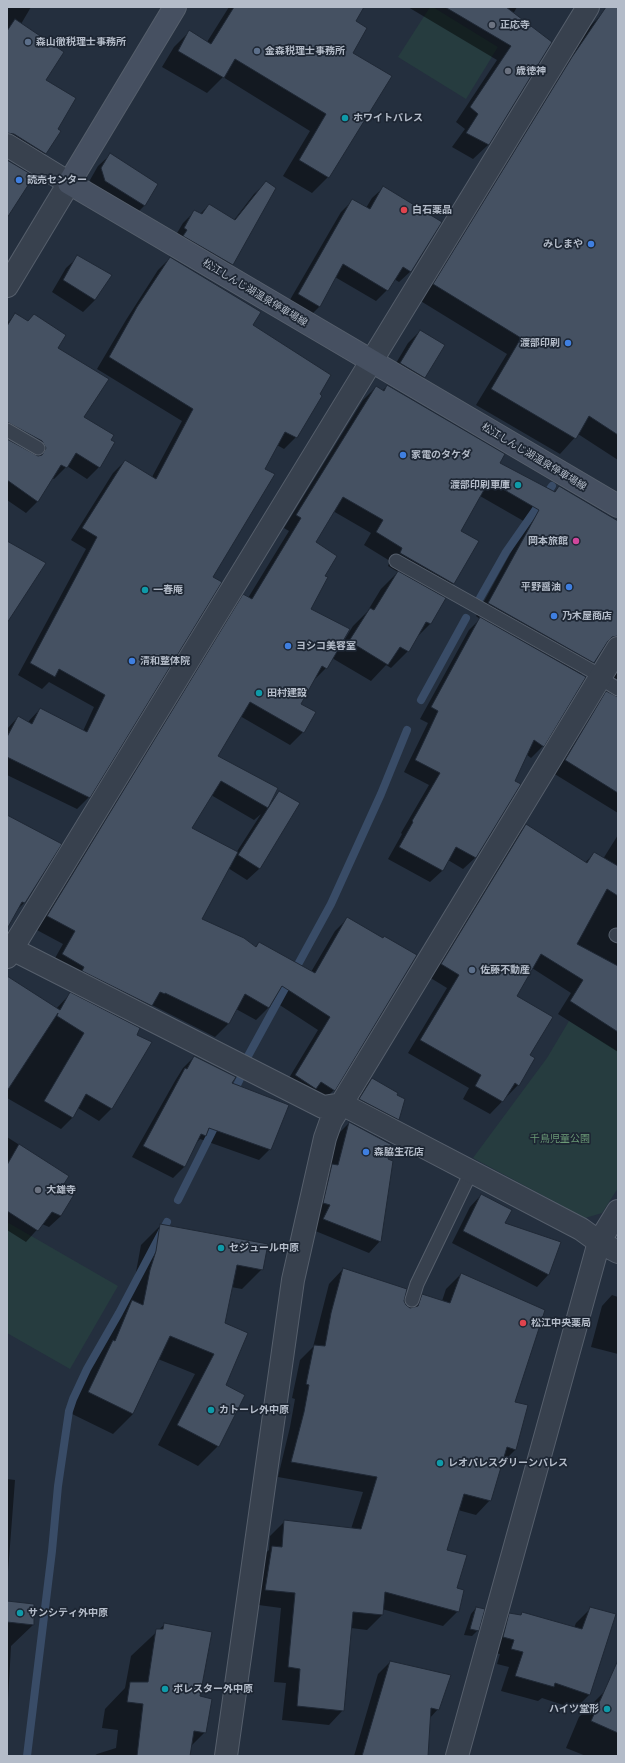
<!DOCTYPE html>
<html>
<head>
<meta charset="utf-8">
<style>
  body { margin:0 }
  #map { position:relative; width:625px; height:1763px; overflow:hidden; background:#242f3e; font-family:Rubik,sans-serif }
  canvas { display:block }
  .frame { position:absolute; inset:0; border:8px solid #b4bcc9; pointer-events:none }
</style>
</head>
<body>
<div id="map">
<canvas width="625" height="1763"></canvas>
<div class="frame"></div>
</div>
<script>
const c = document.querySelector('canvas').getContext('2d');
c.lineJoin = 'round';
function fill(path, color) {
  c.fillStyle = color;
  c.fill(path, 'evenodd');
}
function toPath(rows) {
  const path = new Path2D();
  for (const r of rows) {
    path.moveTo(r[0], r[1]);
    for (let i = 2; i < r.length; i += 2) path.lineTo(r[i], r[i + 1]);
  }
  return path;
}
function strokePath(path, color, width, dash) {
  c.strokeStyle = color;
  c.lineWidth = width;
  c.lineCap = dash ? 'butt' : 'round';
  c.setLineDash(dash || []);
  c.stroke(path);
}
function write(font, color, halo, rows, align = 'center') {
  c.font = font + ' Rubik,"Noto Sans JP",sans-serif';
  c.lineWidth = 3.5;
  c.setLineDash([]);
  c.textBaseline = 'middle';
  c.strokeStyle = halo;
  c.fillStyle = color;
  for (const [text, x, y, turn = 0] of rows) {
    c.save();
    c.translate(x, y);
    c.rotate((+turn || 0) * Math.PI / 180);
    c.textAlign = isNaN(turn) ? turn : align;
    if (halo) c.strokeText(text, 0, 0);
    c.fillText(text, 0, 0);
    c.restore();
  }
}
const green = toPath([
  [430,7,433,7,498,47,466,99,398,57],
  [569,1021,618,1051,618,1188,602,1213,585,1218,473,1158,547,1058],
  [7,1222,118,1286,70,1369,7,1333]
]);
const shadow = toPath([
  [7,7,31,7,21,24,44,80,56,129,60,131,45,154,33,166,7,150],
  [229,7,363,7,354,21,352,53,391,77,328,177,312,193,283,176,310,131,223,77,207,93,162,67,174,47,190,31,207,42],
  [408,7,517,7,513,14,551,42,488,145,473,159,452,147,465,129,456,122,497,60],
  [605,11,618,13,618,460,578,434,560,454,476,405,507,354,419,300,557,73,590,26],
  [110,155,156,184,144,206,133,217,93,193,90,180,98,166],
  [266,183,232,264,220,276,173,240,183,223,195,211,200,214,209,205,234,220,254,194],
  [384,187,411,271,399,282,394,279,387,290,376,301,335,277,319,307,308,318,287,305,341,212,352,201,366,208,372,198],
  [78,257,110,275,95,300,83,312,52,292,66,268],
  [170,258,252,325,296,437,284,449,277,445,264,469,212,577,89,797,77,809,7,775,7,729,18,717,28,722,40,709,83,731,94,707,49,682,42,689,18,675,86,549,71,540,113,473,125,461,152,477,182,421,97,369,126,320,158,270],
  [16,314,27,322,34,315,56,349,82,417,99,467,87,479,67,466,54,479,52,478,37,502,26,513,7,500,7,323],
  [420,331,424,377,412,389,389,375,408,343],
  [387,386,498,463,553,493,559,487,618,536,618,661,605,648,603,648,593,662,581,675,543,746,531,758,526,754,513,781,520,784,475,858,463,869,448,860,442,871,430,882,388,859,402,834,401,833,429,785,404,772,428,723,420,719,469,630,480,619,476,616,527,523,480,496,459,531,478,541,453,584,441,596,430,624,415,639,408,651,391,668,386,665,371,681,332,658,326,668,313,681,300,704,303,732,290,745,240,716,217,756,270,802,279,793,298,803,259,869,247,880,228,868,201,919,255,947,259,943,311,972,335,931,348,918,382,939,416,955,334,1090,321,1103,283,1088,318,1030,272,1000,269,1007,256,1020,236,1009,228,1024,215,1037,152,1005,138,1018,50,967,63,944,35,929,231,608,244,596,248,598,289,531,284,528,363,400,376,387,382,391],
  [333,511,371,533,364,545,390,561,388,566,398,572,381,589,367,612,353,626,342,644,309,609,324,576,314,543],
  [211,795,254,820,261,814,236,853,191,828],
  [618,663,618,813,553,773,594,705,606,693,603,691],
  [7,816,60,844,24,903,7,920],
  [526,825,585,863,594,853,603,859,618,835,618,1052,558,1014,571,993,532,968,516,997,528,1055,518,1085,490,1114,463,1099,469,1088,408,1053,447,988,429,977,514,838],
  [7,978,56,1009,70,994,135,1035,150,1042,111,1109,99,1121,78,1108,73,1117,61,1129,7,1098],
  [194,1057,231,1084,270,1149,259,1160,200,1139,195,1145,184,1167,173,1178,132,1157,175,1081,183,1068],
  [372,1079,398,1119,393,1125,354,1105,366,1085],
  [349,1123,387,1160,380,1241,369,1253,313,1230,319,1216,312,1215,321,1176,330,1167,338,1134],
  [7,1137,68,1176,61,1187,61,1216,49,1227,42,1224,26,1242,7,1230],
  [481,1195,504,1224,560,1242,548,1275,537,1287,452,1243,470,1207],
  [161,1225,262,1269,242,1289,231,1287,223,1324,225,1385,218,1446,198,1466,158,1445,195,1374,158,1359,133,1414,113,1434,68,1412,93,1361,97,1357,112,1321,127,1305,136,1272,141,1245],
  [343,1269,403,1301,405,1306,409,1308,423,1295,442,1301,446,1289,461,1274,514,1402,516,1449,501,1464,490,1500,476,1515,458,1510,445,1550,456,1589,458,1611,443,1626,382,1609,382,1615,367,1630,351,1628,343,1710,329,1725,282,1720,286,1683,274,1682,281,1608,251,1604,257,1561,269,1550,270,1536,285,1521,351,1529,363,1492,278,1477,290,1427,295,1399,292,1398,300,1360,313,1347,329,1284],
  [612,1295,618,1297,618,1354,591,1347,602,1306],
  [7,1479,15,1480,7,1585],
  [7,1602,33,1625,11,1646,7,1719],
  [476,1608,478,1630,472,1636,464,1635,471,1614],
  [590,1609,589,1695,575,1709,542,1698,538,1701,501,1691,509,1667,497,1664,500,1654,489,1652,495,1629,510,1614,520,1616,522,1614,574,1628,576,1623],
  [165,1624,199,1697,205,1732,190,1747,189,1756,94,1756,97,1754,116,1748,118,1730,102,1728,105,1709,125,1688,131,1656],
  [390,1662,438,1709,429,1719,427,1756,354,1756,378,1674],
  [605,1691,618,1697,618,1756,586,1756,566,1748,579,1717]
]);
const stream = toPath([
  [480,598,506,552,552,486],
  [421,700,466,618],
  [248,1056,331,904,381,794,407,730],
  [232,1095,240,1079],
  [178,1200,218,1120],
  [27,1756,52,1551,58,1486,69,1411,73,1399,87,1369,119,1313,167,1222]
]);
const building = toPath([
  [234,7,364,7,356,21,367,28,353,53,392,76,329,178,299,160,326,114,235,59,224,78,178,51,189,30,211,44,234,7],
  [445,7,506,7,552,42,489,145,466,133,478,114,470,107,511,46,445,7],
  [606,7,618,7,618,435,589,416,576,439,491,389,521,338,433,284,572,57,606,7],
  [15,19,64,52,46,80,76,98,58,129,61,131,46,154,14,134,7,133,7,31,15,19],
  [110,153,158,184,145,206,105,181,101,168,110,153],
  [7,160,34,176,7,218,7,160],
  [266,181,276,188,233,265,183,236,187,230,184,228,194,210,202,214,209,204,235,220,266,181],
  [383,186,442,222,411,272,403,267,388,291,343,264,320,307,298,294,352,199,370,209,383,186],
  [77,255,112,275,95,300,63,280,77,255],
  [170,257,261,312,253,325,331,375,320,394,322,396,297,438,285,432,265,469,275,474,213,577,222,582,90,798,7,757,7,737,18,716,32,724,40,708,87,732,105,695,59,669,55,677,30,663,97,537,82,528,125,460,156,479,193,409,109,357,137,307,170,257],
  [15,313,28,321,34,314,66,335,58,348,109,379,84,417,114,435,111,440,115,442,100,468,76,453,67,468,61,465,38,502,7,480,7,439,38,456,42,455,46,448,42,441,7,422,7,326,15,313],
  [420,330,445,345,425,378,400,363,420,330],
  [387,385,505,454,500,463,555,492,559,486,618,521,618,636,612,637,608,641,594,663,488,603,539,510,489,481,461,531,479,541,454,584,400,553,402,548,376,532,383,520,343,497,316,542,337,556,325,576,328,577,311,609,350,629,327,669,322,666,301,704,316,712,304,733,250,702,218,756,278,788,268,808,221,781,192,828,238,852,202,919,244,938,256,947,259,942,315,973,347,917,383,938,384,936,417,955,335,1091,321,1082,316,1089,295,1075,330,1017,282,986,269,1008,245,994,229,1024,165,993,165,994,160,992,152,1006,82,971,84,967,62,954,75,931,47,916,243,594,252,599,301,518,296,515,376,386,384,391,387,385],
  [7,541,46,563,7,623,7,541],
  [398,571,446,598,431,624,426,622,409,652,400,647,388,665,349,641,370,608,374,610,398,571],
  [480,617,586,677,544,747,534,740,515,781,521,784,476,858,456,847,443,871,399,847,413,822,412,821,440,773,415,760,438,711,431,707,480,617],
  [606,691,618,697,618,793,565,760,606,691],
  [279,791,300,803,260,869,238,855,279,791],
  [7,815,62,844,25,903,22,902,7,929,7,815],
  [526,824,587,863,594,852,618,866,618,896,607,889,577,944,618,966,618,1032,570,1001,583,980,541,954,517,996,553,1017,530,1055,535,1058,519,1086,515,1083,503,1102,475,1086,481,1075,420,1040,459,975,441,964,526,824],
  [7,976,60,1010,70,992,140,1028,137,1035,152,1042,112,1109,86,1094,73,1118,44,1101,84,1033,57,1016,58,1013,7,1091,7,976],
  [194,1056,236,1077,232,1083,289,1105,271,1150,209,1128,206,1136,201,1134,185,1167,143,1146,185,1068,187,1069,194,1056],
  [372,1078,398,1093,397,1095,405,1099,399,1120,359,1099,372,1078],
  [349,1122,392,1145,388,1159,393,1161,381,1242,323,1219,330,1205,323,1203,332,1164,338,1165,349,1122],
  [19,1144,69,1176,62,1187,75,1193,61,1216,52,1212,38,1231,7,1211,7,1165,19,1144],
  [481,1194,512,1210,505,1223,561,1242,549,1275,463,1231,481,1194],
  [160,1224,268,1244,263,1270,237,1265,225,1323,248,1333,226,1385,245,1395,219,1447,177,1425,214,1354,170,1336,133,1414,88,1392,113,1340,115,1341,132,1300,143,1305,150,1270,156,1251,160,1224],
  [343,1268,407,1289,404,1301,406,1305,410,1308,418,1306,422,1294,450,1303,461,1273,545,1310,515,1402,528,1405,516,1450,507,1447,491,1501,464,1494,447,1550,467,1555,457,1588,464,1590,459,1612,385,1592,383,1615,353,1612,344,1711,297,1706,300,1669,288,1667,295,1593,265,1590,272,1546,282,1547,284,1520,361,1529,377,1477,291,1462,304,1412,309,1385,306,1384,314,1345,325,1346,331,1313,343,1268],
  [7,1601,34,1604,34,1625,7,1622,7,1601],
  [476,1607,485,1609,479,1631,470,1629,476,1607],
  [590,1607,616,1614,590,1695,555,1683,554,1687,515,1676,523,1652,511,1649,514,1640,503,1637,509,1613,521,1615,522,1612,582,1629,590,1607],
  [164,1623,212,1632,200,1696,212,1699,206,1733,194,1731,190,1756,137,1756,143,1704,127,1702,130,1682,148,1682,156,1629,163,1629,164,1623],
  [618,1660,618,1733,591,1721,618,1660],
  [390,1661,451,1675,439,1710,431,1708,428,1756,362,1756,390,1661]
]);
const service = toPath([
  [7,430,38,448],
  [396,561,601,676],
  [600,678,618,689],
  [616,935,618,936],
  [412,1300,417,1284,472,1170]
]);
const minor = toPath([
  [7,145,69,183],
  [12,949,323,1107,342,1104,359,1113,581,1229,599,1242,618,1252],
  [7,957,588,7],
  [226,1756,293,1280,325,1138,331,1121,618,648],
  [457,1756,599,1242,618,1211]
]);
const tertiary = toPath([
  [7,286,69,183]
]);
const secondary = toPath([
  [175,7,69,183,618,506]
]);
const markers = [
  [492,25,4,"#6b7280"],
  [28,42,4,"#5c6f8a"],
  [257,51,4,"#5c6f8a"],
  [508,71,4,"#6b7280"],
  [345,118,4,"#0f9aa8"],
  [19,180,4,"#3f7fe0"],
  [404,210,4,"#e0444e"],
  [591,244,4,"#3f7fe0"],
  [568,343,4,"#3f7fe0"],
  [403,455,4,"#3f7fe0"],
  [518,485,4,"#0f9aa8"],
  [576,541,4,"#d1479c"],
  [569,587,4,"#3f7fe0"],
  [145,590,4,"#0f9aa8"],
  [554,616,4,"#3f7fe0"],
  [288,646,4,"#3f7fe0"],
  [132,661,4,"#3f7fe0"],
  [259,693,4,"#0f9aa8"],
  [472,970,4,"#5c6f8a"],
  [366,1152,4,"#3f7fe0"],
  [38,1190,4,"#6b7280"],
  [221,1248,4,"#0f9aa8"],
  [523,1323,4,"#e0444e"],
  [211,1410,4,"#0f9aa8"],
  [440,1463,4,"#0f9aa8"],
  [20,1613,4,"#0f9aa8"],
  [165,1689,4,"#0f9aa8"],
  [607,1709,4,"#0f9aa8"]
];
const poiNames = [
  ["正応寺",500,25],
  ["森山徹税理士事務所",36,42],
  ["金森税理士事務所",265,51],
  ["歳徳神",516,71],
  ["ホワイトパレス",353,118],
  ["読売センター",27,180],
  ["白石薬品",412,210],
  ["みしまや",583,244,"right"],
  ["渡部印刷",560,343,"right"],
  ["家電のタケダ",411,455],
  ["渡部印刷車庫",510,485,"right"],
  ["岡本旅館",568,541,"right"],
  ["平野醤油",561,587,"right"],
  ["一春庵",153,590],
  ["乃木屋商店",562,616],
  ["ヨシコ美容室",296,646],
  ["清和整体院",140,661],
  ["田村建設",267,693],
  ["佐藤不動産",480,970],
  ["森脇生花店",374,1152],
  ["大雄寺",46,1190],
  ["セジュール中原",229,1248],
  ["松江中央薬局",531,1323],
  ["カトーレ外中原",219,1410],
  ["レオパレスグリーンパレス",448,1463],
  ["サンシティ外中原",28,1613],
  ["ポレスター外中原",173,1689],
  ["ハイツ堂形",599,1709,"right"]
];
const streetNames = [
  ["松江しんじ湖温泉停車場線",255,293,31],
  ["松江しんじ湖温泉停車場線",534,457,31]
];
const parkNames = [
  ["千鳥児童公園",560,1139]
];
fill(green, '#263c3f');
fill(shadow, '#0007');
strokePath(stream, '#394c67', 8);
fill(building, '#455162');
strokePath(building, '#1f2835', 1);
strokePath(service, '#565f6c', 15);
strokePath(minor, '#565f6c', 24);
strokePath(tertiary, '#565f6c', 24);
strokePath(secondary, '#565f6c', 24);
strokePath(service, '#38414e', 13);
strokePath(minor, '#38414e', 22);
strokePath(tertiary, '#38414e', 22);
strokePath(secondary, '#465061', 22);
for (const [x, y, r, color] of markers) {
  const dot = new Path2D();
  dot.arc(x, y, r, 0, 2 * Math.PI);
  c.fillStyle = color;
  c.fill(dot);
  strokePath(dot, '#1d2633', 1.5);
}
write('bold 10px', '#b4bcc9', '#1d2633', poiNames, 'left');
write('10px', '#b4bcc9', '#1d2633', streetNames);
write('10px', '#6b9a76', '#1d2633', parkNames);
</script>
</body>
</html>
